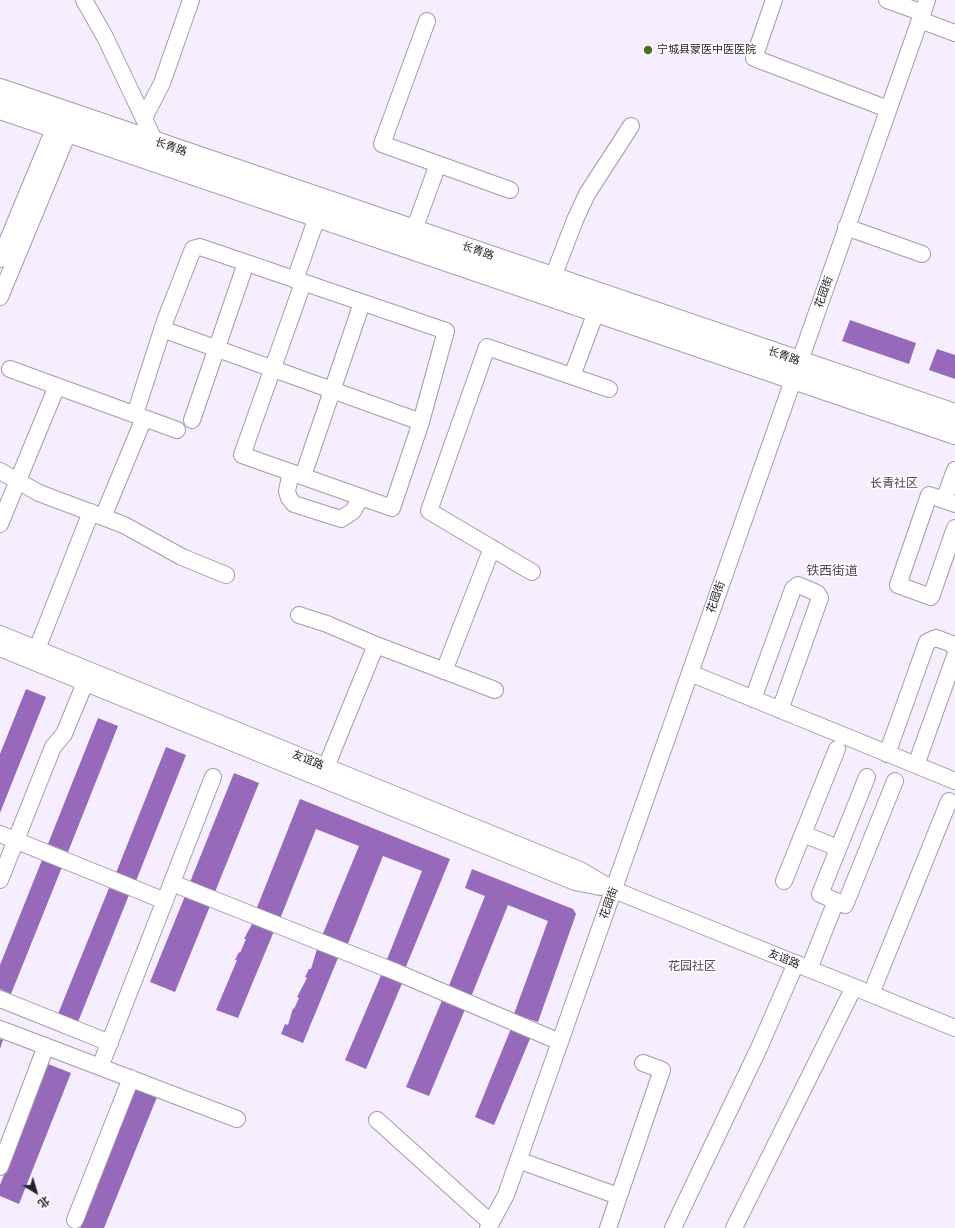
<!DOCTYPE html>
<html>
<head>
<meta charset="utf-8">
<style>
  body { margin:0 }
  #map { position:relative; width:955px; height:1228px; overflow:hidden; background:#f6eefe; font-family:Raleway,"Noto Sans SC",sans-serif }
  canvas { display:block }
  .north { position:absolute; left:16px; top:1172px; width:40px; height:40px; -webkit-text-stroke:3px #fff; paint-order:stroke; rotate:142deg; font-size:11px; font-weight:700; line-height:16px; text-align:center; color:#252229 }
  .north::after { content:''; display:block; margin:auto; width:14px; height:18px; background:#252229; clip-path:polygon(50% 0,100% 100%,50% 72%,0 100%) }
</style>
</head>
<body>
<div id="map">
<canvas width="955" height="1228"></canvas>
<div class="north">北</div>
</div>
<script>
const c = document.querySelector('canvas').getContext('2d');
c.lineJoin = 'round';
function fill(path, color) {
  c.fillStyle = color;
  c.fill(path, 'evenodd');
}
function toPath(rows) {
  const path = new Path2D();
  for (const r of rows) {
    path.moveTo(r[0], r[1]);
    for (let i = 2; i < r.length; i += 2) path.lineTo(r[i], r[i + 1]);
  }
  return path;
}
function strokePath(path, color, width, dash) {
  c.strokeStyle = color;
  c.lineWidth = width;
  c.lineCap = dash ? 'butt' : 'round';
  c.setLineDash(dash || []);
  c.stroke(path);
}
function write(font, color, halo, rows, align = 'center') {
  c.font = font + ' Raleway,"Noto Sans SC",sans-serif';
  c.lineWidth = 3;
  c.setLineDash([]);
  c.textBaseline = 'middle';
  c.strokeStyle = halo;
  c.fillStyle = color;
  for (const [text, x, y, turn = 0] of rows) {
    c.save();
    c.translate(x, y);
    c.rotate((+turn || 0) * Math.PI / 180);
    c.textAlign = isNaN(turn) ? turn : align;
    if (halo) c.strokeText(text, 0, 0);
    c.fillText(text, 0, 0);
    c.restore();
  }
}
const building = toPath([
  [850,320,916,343,909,364,842,341],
  [937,349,955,355,955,379,929,370],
  [26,689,46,697,0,813,0,754],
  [98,718,118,726,68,852,48,844],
  [166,747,186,755,136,881,116,873],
  [234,773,259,783,215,892,190,882],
  [300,799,450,859,405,969,386,962,422,871,383,856,347,946,322,936,359,846,316,829,280,919,256,910],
  [42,860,62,867,11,994,0,989,0,965],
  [472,869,573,909,576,914,538,1022,514,1014,548,921,508,905,471,997,448,988,485,896,465,888],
  [109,888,129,895,78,1022,58,1014],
  [185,896,210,906,175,992,150,982],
  [253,922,274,931,238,1018,216,1010,237,960,235,960,239,952,240,953,246,939,244,939],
  [317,949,338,958,303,1043,281,1034,285,1024,288,1025,293,1008,294,1009,299,998,297,997,307,978,305,977,309,969,311,969],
  [382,973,403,981,366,1069,345,1060],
  [443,998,466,1007,429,1096,406,1087],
  [512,1026,532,1034,494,1125,475,1117],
  [0,1039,3,1040,0,1049],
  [48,1064,71,1073,19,1204,0,1196,0,1185],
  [135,1089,157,1097,104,1228,81,1228,80,1227]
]);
const minor = toPath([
  [84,0,105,37,155,142],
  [774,0,754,58,888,109],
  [887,0,923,13],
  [920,20,955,33],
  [427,21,382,144,510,190],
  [144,118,162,83,191,0],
  [846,227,922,254],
  [414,230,438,164],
  [0,259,59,117],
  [553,277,575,220,587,194,631,126],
  [295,280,317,217],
  [0,297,73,121],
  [162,329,421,422],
  [10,369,177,430],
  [572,376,596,312],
  [138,405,165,321,193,249,200,247,446,331,421,422,392,508,242,455,303,283],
  [192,420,246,263],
  [0,471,39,493,124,525,182,557,226,575],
  [291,472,287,491,289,498,294,504,341,519,353,511,361,497],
  [303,476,362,303],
  [944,500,955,470],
  [955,504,929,495,898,585,931,597,955,528],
  [103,517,144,418],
  [0,524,57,386],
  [532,572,429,511,487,347,609,389],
  [299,615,327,624,376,645,495,690],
  [0,634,580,870,614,890,955,1028],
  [0,648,575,882,600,887],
  [37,649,91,512],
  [444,671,492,548],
  [690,673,955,781],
  [753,699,793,589,798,585,817,593,820,598,780,710],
  [887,754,927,642,936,638,952,644,955,649],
  [916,765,955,656],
  [326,767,376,645],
  [867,777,820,894,845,905,895,781],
  [0,834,165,901],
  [803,834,838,848],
  [0,880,53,747,64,734,85,683],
  [784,881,837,749],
  [172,883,396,972,560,1042],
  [809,969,836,901],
  [871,994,949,801],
  [0,999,110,1043],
  [0,1029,237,1119],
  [100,1067,213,777],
  [377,1120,491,1223],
  [518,1160,618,1196],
  [0,1167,46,1046],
  [75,1220,131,1078],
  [488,1228,506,1195,927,0],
  [608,1228,662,1070,643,1063],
  [673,1228,759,1048,796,963],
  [734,1228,854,987]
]);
const major = toPath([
  [0,89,955,414],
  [0,109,955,434]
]);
const markers = [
  [648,50,5,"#4e6c22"]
];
const poiNames = [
  ["宁城县蒙医中医医院",657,50]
];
const streetNames = [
  ["长青路",171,147,19],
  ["长青路",478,251,19],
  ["花园街",824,292,-71],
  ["长青路",784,356,19],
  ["花园街",716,597,-71],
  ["友谊路",308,760,22],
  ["花园街",609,903,-71],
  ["友谊路",784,959,22]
];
const neighbourhoodNames = [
  ["长青社区",894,483],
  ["花园社区",692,966]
];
const quarterNames = [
  ["铁西街道",832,571]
];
fill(building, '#9769bb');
strokePath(minor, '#a49aad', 18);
strokePath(major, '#a49aad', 22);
strokePath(minor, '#fff', 16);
strokePath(major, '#fff', 20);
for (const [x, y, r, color] of markers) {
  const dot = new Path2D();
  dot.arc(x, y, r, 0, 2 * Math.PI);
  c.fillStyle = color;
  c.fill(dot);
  strokePath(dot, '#fff', 1.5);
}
write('11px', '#252229', '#fff', poiNames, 'left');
write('11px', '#252229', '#fff', streetNames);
write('12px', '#4f4657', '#fff', neighbourhoodNames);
write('13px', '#4f4657', '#fff', quarterNames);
</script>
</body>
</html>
